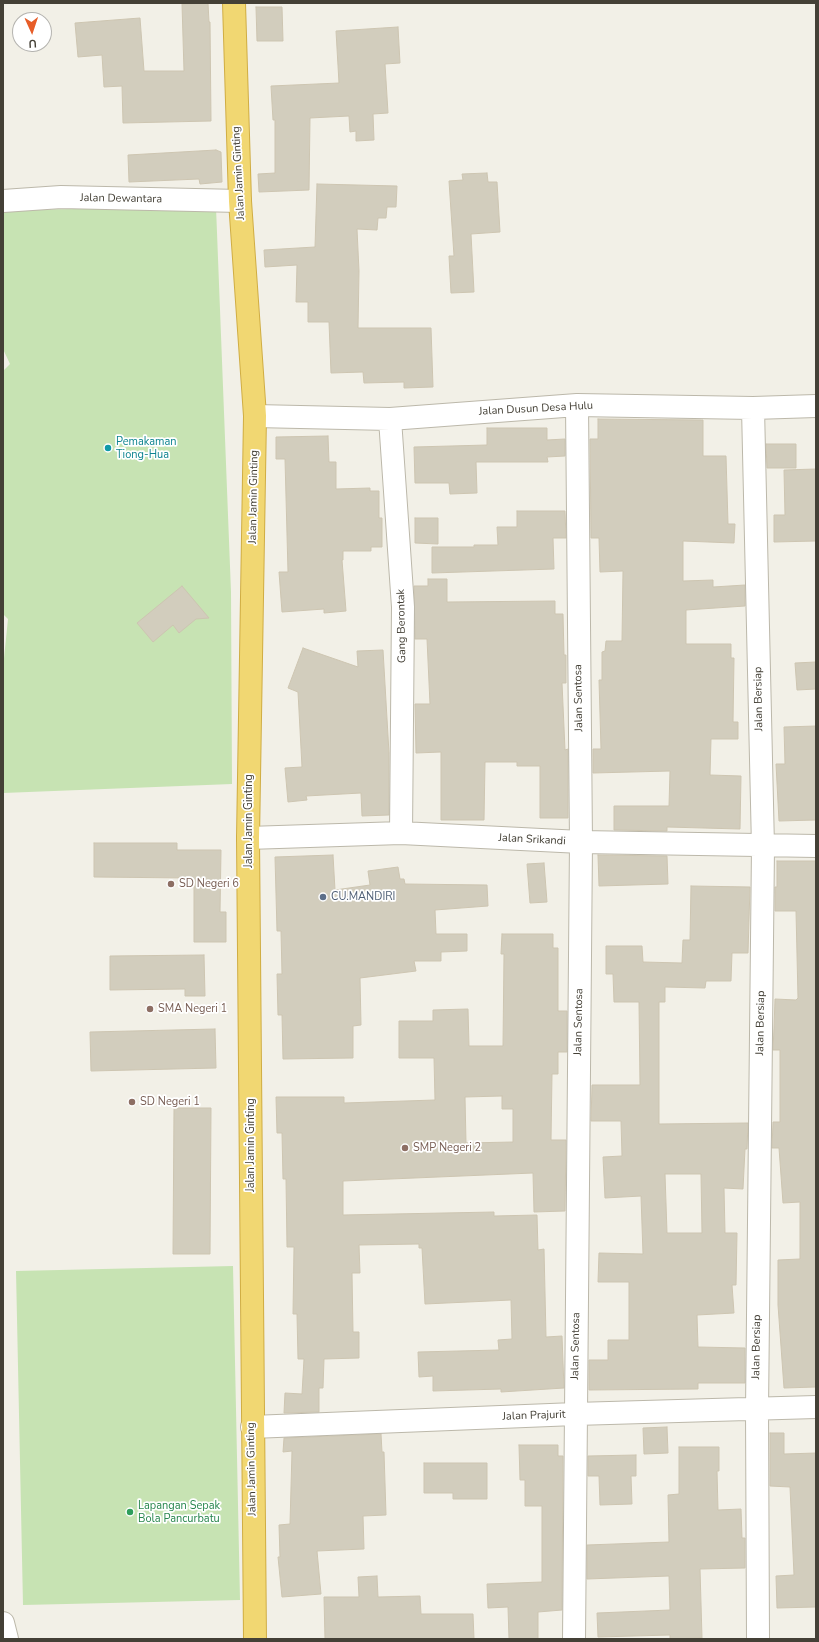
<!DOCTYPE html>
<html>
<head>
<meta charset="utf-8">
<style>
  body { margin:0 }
  #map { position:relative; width:819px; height:1642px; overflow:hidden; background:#f2f0e7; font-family:"Nunito Sans",sans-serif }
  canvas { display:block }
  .frame { position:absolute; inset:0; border:4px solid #444036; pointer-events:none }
  .north { position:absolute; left:12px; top:12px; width:40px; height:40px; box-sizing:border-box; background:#fff; border:1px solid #b4b3af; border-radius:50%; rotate:177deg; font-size:11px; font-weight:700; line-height:16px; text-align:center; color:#444036 }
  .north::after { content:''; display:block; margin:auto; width:14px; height:18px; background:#e75d28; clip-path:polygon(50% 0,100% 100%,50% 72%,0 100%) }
</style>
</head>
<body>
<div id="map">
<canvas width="819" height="1642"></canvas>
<div class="frame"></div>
<div class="north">U</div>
</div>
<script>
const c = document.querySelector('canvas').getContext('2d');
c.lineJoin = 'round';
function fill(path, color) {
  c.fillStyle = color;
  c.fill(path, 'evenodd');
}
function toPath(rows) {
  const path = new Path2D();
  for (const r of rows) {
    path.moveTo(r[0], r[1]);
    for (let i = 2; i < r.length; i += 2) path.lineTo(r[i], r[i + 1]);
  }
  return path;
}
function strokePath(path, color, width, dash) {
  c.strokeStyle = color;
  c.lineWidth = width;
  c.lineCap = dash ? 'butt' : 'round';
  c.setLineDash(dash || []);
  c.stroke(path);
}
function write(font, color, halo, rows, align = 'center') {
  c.font = font + ' "Nunito Sans",sans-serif';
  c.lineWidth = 3.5;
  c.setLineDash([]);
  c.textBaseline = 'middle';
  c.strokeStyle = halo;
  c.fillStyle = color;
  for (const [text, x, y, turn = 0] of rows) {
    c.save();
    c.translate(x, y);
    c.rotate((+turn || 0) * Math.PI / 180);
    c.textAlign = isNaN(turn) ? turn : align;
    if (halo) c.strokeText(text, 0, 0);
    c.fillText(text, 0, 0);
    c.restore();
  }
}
const green = toPath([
  [216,207,231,592,232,784,3,793,3,668,8,619,3,614,3,371,10,364,3,349,3,210],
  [233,1266,240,1600,23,1605,16,1271]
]);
const building = toPath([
  [208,3,209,22,210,22,211,121,123,123,122,86,104,87,102,55,78,57,75,23,140,18,144,71,184,71,182,4,208,3],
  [256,7,282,7,283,41,257,41,256,7],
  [398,27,400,63,385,64,388,113,373,114,374,140,356,141,356,131,350,132,349,116,310,118,309,190,259,192,258,174,275,173,275,120,273,120,271,86,339,83,336,31,398,27],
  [216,150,221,152,222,182,200,184,199,179,129,182,128,155,216,150],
  [487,173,488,182,497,182,500,232,471,234,474,292,451,293,449,256,454,256,449,181,463,180,462,174,487,173],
  [317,184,397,186,396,207,387,207,386,218,378,218,377,230,357,229,359,271,358,328,431,328,433,387,404,388,404,382,364,383,363,372,331,373,329,322,308,322,308,302,296,302,297,265,265,267,264,250,315,247,317,184],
  [598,419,703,420,703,456,726,456,728,524,735,524,734,543,683,541,683,581,713,580,713,587,745,585,745,606,686,610,686,644,731,644,731,658,734,658,733,722,738,722,738,739,711,739,710,775,741,776,740,829,667,827,667,831,614,830,614,806,669,806,670,771,593,773,593,749,601,749,599,680,602,680,602,652,605,651,606,641,622,641,623,571,600,572,599,538,591,538,590,439,598,439,598,419],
  [487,428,547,428,547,440,565,439,565,456,547,457,548,462,476,462,477,493,450,494,449,483,415,483,414,447,487,445,487,428],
  [328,436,329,462,336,462,336,489,370,488,370,491,379,491,379,518,382,518,382,547,371,547,371,551,343,551,343,560,342,560,346,611,324,613,324,609,282,612,279,572,288,572,285,459,276,459,276,437,328,436],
  [766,444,796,444,796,468,767,468,766,444],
  [816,469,816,541,774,542,774,515,785,515,784,470,816,469],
  [517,511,565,511,566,538,553,538,554,569,432,573,432,547,474,547,474,545,498,545,497,527,517,527,517,511],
  [415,518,438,518,438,544,415,543,415,518],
  [428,579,447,579,447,602,555,601,555,614,563,614,564,655,566,655,566,683,562,683,565,750,568,749,568,818,540,818,540,766,517,766,517,762,485,762,484,820,441,820,441,752,416,753,415,704,430,704,427,639,415,639,414,586,428,586,428,579],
  [182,586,209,618,196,619,179,633,173,625,153,642,137,623,182,586],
  [303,648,358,667,357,651,383,650,389,753,389,815,362,816,361,793,306,796,307,800,288,802,285,768,302,767,298,692,288,688,303,648],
  [816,662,816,689,797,690,795,663,816,662],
  [816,726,816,820,779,821,776,764,785,764,784,727,816,726],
  [94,843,177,843,177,850,221,850,220,912,226,912,226,942,194,942,194,880,189,880,189,878,94,877,94,843],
  [333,855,335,890,370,885,368,871,398,867,400,879,404,879,405,884,487,885,488,906,435,910,436,934,467,934,467,951,441,952,441,961,414,961,416,971,360,978,361,1025,353,1026,353,1058,283,1059,282,1015,278,1015,277,974,282,974,281,931,277,931,275,857,333,855],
  [598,855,667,856,668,884,599,886,598,855],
  [777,861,816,861,816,1387,784,1388,778,1305,778,1260,800,1259,800,1202,783,1203,779,1148,772,1148,773,1122,780,1122,780,1050,773,1050,774,1028,775,999,796,1000,798,998,796,911,775,911,775,887,777,887,777,861],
  [544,863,547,902,530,903,527,864,544,863],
  [691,886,750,887,748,953,732,953,731,981,706,981,705,988,665,987,665,1002,659,1002,659,1124,748,1123,747,1149,745,1149,743,1189,724,1188,725,1233,737,1233,736,1285,732,1285,734,1313,697,1315,698,1347,745,1348,745,1383,698,1383,698,1389,589,1390,589,1360,608,1360,608,1340,629,1340,629,1282,598,1282,599,1253,643,1254,641,1196,605,1198,603,1157,622,1156,621,1121,591,1121,592,1085,640,1085,639,1002,614,1002,613,974,606,974,606,946,642,946,643,962,682,963,683,940,690,940,691,886],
  [665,1174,701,1174,702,1233,667,1233,665,1174],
  [502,934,553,934,553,948,558,948,558,1011,567,1011,567,1052,558,1052,558,1074,552,1074,551,1140,566,1140,565,1211,534,1212,533,1173,343,1181,343,1215,494,1212,494,1216,537,1215,538,1250,544,1249,546,1337,562,1336,564,1388,501,1392,501,1389,433,1391,433,1376,419,1377,418,1352,499,1350,498,1340,512,1339,511,1300,425,1304,422,1248,419,1248,419,1244,359,1245,360,1273,352,1273,353,1332,359,1332,359,1358,324,1359,323,1388,319,1388,319,1412,284,1413,285,1393,302,1394,304,1359,298,1359,297,1314,293,1314,294,1247,287,1247,286,1179,283,1179,282,1133,277,1133,276,1097,344,1097,344,1103,435,1100,434,1058,399,1058,399,1021,433,1021,433,1010,468,1009,469,1046,503,1046,504,954,501,954,502,934],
  [502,1096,502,1109,513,1109,513,1142,466,1143,465,1097,502,1096],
  [204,955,205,996,185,996,185,989,110,990,110,956,204,955],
  [215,1029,216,1068,91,1071,90,1032,215,1029],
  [174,1108,211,1108,210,1254,173,1254,174,1108],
  [667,1427,668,1453,644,1454,643,1428,667,1427],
  [770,1433,784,1433,784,1454,816,1453,816,1607,777,1608,776,1576,794,1575,790,1487,770,1486,770,1433],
  [381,1434,382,1452,384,1452,386,1515,363,1516,364,1549,317,1551,321,1594,282,1597,278,1557,280,1557,279,1525,290,1524,292,1451,283,1452,284,1438,381,1434],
  [519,1445,558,1445,558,1456,563,1456,562,1610,538,1612,538,1639,509,1639,508,1607,488,1608,487,1584,542,1582,542,1506,525,1506,525,1480,520,1480,519,1445],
  [679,1447,719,1447,719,1471,717,1471,718,1510,741,1509,742,1538,745,1538,745,1568,700,1569,702,1638,670,1639,670,1635,598,1637,597,1613,670,1610,669,1576,587,1579,587,1545,669,1542,668,1495,679,1494,679,1447],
  [636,1455,636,1476,631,1476,632,1504,600,1505,599,1476,588,1476,588,1456,636,1455],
  [424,1463,487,1463,487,1499,453,1499,453,1493,424,1493,424,1463],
  [377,1576,378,1597,420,1596,421,1614,473,1614,474,1639,325,1639,324,1597,359,1597,358,1577,377,1576]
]);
const minor = toPath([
  [3,201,61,197,240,201],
  [753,408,763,847,757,1409,758,1639],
  [255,416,390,419,577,405,753,408,816,406],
  [390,419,403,607,401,833],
  [248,838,401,833,581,842,816,846],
  [252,1427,575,1414,816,1407],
  [3,1623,7,1639],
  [574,1639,581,842,577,405]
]);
const highway = toPath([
  [234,3,240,201,255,416,248,838,255,1639]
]);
const markers = [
  [108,448,4,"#0f9aa8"],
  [171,884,4,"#8d6e63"],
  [323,897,4,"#5c6f8a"],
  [150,1009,4,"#8d6e63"],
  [132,1102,4,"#8d6e63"],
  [405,1148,4,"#8d6e63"],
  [130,1512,4,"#2e9e5b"]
];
const streetNames = [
  ["Jalan Jamin Ginting",239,173,-93],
  ["Jalan Dewantara",121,199,1],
  ["Jalan Dusun Desa Hulu",536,409,-3],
  ["Jalan Jamin Ginting",254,497,-89],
  ["Gang Berontak",402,626,-91],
  ["Jalan Sentosa",579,698,-91],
  ["Jalan Bersiap",759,699,-91],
  ["Jalan Jamin Ginting",249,821,-90],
  ["Jalan Srikandi",532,840,3],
  ["Jalan Sentosa",579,1022,-89],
  ["Jalan Bersiap",761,1023,-89],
  ["Jalan Jamin Ginting",251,1145,-90],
  ["Jalan Sentosa",576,1346,-89],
  ["Jalan Bersiap",757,1347,-89],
  ["Jalan Prajurit",534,1416,-2],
  ["Jalan Jamin Ginting",252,1469,-91]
];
const cultureNames = [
  ["Pemakaman",116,442],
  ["Tiong-Hua",116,455]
];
const educationNames = [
  ["SD Negeri 6",179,884],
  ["SMA Negeri 1",158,1009],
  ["SD Negeri 1",140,1102],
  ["SMP Negeri 2",413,1148]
];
const serviceNames = [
  ["CU.MANDIRI",331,897]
];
const leisureNames = [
  ["Lapangan Sepak",138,1506],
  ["Bola Pancurbatu",138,1519]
];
fill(green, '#c7e3b3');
fill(building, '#d2cdbd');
strokePath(building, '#cdc5b1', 1);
strokePath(minor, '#bcb8aa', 24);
strokePath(highway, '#d0ad43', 24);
strokePath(minor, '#fff', 22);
strokePath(highway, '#f1d772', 22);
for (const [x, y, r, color] of markers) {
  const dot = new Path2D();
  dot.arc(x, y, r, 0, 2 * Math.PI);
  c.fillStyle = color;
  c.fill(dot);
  strokePath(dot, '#fff', 1.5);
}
write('11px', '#444036', '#fff', streetNames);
write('11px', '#0d838f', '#fff', cultureNames, 'left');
write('11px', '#785e54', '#fff', educationNames, 'left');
write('11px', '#4e5e75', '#fff', serviceNames, 'left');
write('11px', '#27864d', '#fff', leisureNames, 'left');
</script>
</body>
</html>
